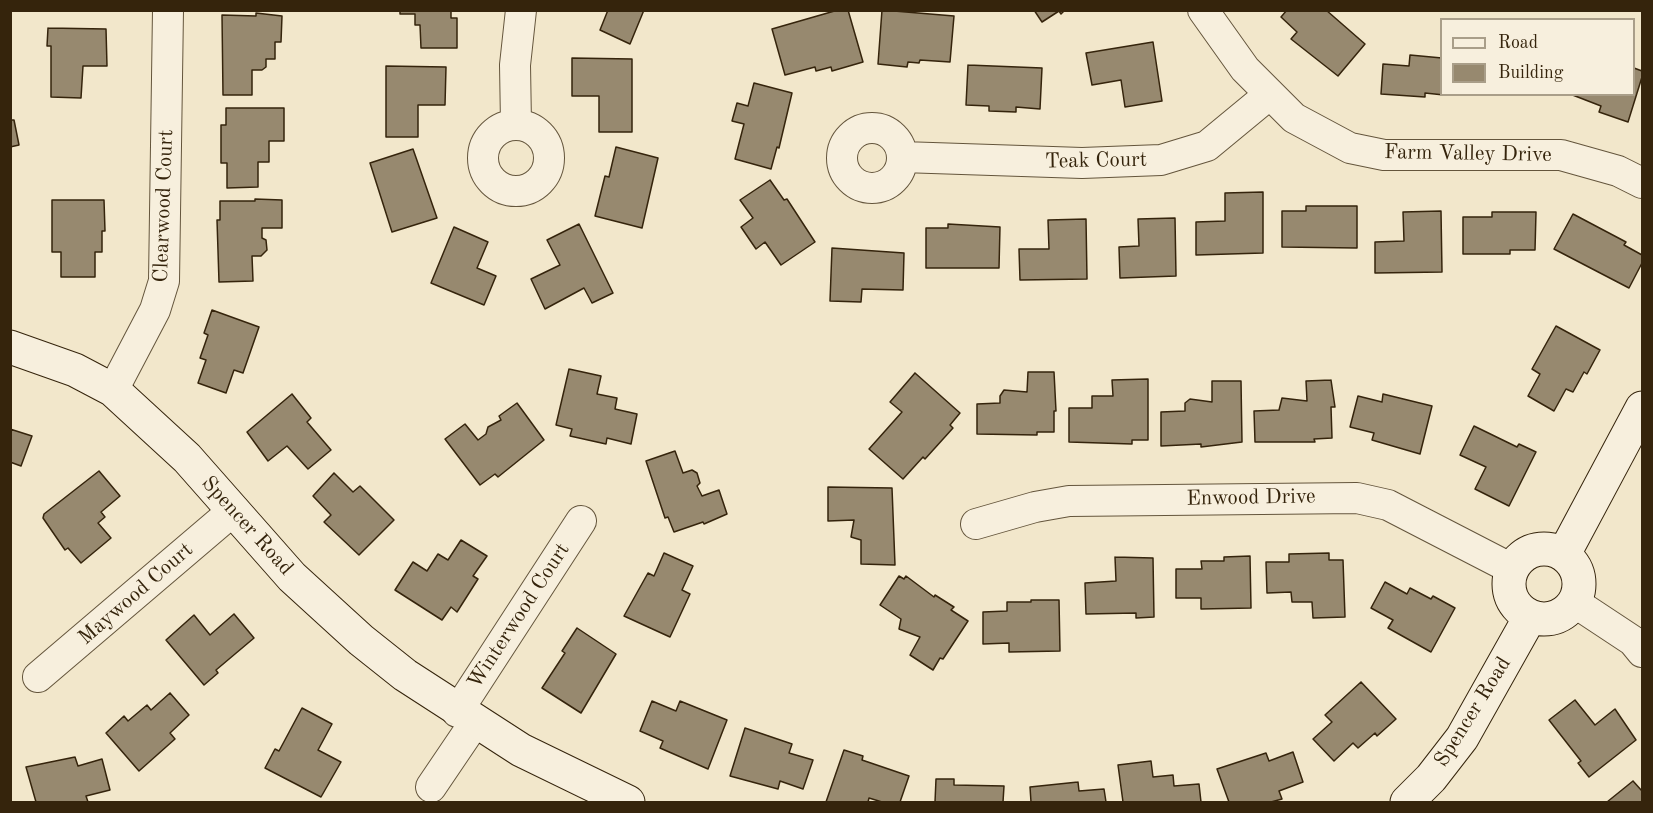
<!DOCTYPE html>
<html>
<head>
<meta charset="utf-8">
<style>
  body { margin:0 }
  #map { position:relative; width:1653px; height:813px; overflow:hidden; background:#f2e7cb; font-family:"Old Standard TT",serif }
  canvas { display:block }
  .frame { position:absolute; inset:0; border:12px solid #35240c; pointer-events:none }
  .legend { position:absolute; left:1440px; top:18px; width:195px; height:78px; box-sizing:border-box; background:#f7efdd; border:2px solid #a99e89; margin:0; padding:8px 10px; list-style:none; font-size:18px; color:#35240c }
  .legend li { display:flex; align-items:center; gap:12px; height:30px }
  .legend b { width:30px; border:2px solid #a99e89 }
</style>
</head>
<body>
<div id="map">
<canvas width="1653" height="813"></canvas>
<div class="frame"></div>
<ul class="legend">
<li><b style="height:8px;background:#f7efdd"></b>Road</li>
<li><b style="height:16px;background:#97896f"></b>Building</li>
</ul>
</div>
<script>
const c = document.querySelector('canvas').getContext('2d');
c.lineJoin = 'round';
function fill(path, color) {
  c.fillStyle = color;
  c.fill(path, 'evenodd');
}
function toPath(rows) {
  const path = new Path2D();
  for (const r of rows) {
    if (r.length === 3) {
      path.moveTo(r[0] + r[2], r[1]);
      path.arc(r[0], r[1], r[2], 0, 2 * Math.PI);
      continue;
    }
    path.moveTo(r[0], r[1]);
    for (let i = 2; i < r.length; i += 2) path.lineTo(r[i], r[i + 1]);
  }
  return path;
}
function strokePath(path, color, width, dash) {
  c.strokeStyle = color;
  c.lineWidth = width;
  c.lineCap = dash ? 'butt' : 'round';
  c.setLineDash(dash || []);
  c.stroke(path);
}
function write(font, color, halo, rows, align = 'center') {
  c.font = font + ' "Old Standard TT",serif';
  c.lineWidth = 4.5;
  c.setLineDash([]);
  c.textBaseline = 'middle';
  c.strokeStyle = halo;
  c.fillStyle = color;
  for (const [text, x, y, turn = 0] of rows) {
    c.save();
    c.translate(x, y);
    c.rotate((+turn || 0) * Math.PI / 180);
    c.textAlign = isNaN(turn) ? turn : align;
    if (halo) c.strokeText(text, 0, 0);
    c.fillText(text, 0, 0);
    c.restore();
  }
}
const building = toPath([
  [400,10,451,10,451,18,457,18,457,48,421,48,420,25,415,25,415,14,400,14,400,10],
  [608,10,644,10,630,44,600,30,608,10],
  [838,10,848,10,863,62,832,71,831,67,816,71,815,67,785,75,772,29,838,10],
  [882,10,954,16,950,62,920,60,919,63,908,62,907,67,878,64,882,10],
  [1034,10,1065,10,1061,14,1059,11,1042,22,1034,10],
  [1287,10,1326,10,1365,44,1338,76,1291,39,1297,32,1281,17,1287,10],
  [256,13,282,16,281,42,275,42,275,59,266,59,266,67,262,70,252,70,252,95,223,95,222,15,256,16,256,13],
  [48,28,106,29,107,66,83,66,81,98,51,97,51,46,47,46,48,28],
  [1153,42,1162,101,1125,107,1121,80,1092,85,1086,53,1153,42],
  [1410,55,1442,58,1442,94,1444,95,1425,93,1425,97,1381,94,1383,64,1409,66,1410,55],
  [572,58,632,59,632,132,599,132,599,96,572,96,572,58],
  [968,65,1042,68,1040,109,1016,107,1016,112,989,111,989,106,966,105,968,65],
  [386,66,446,67,445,105,418,105,418,137,386,137,386,66],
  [1634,68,1642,71,1642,77,1628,122,1599,112,1601,106,1570,94,1634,94,1634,68],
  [754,83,792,93,779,148,777,147,771,169,735,159,744,124,732,121,737,103,748,106,754,83],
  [226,108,284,108,284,141,269,141,269,162,258,162,258,187,227,188,227,163,221,163,221,125,226,125,226,108],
  [10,120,14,120,19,145,10,147,10,120],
  [616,147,658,158,642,228,595,216,605,176,609,177,616,147],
  [413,149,437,218,392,232,370,163,413,149],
  [770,180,784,200,787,199,815,242,781,265,765,242,756,249,741,227,753,218,740,200,770,180],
  [1263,192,1263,253,1196,255,1196,222,1225,221,1225,193,1263,192],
  [255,199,282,200,282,228,262,228,262,238,266,240,267,250,261,256,252,256,253,281,219,282,217,220,220,220,220,201,255,201,255,199],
  [52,200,104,200,105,231,102,231,102,252,95,252,95,277,61,277,61,252,52,252,52,200],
  [1306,206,1357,206,1357,248,1282,247,1282,211,1306,211,1306,206],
  [1441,211,1442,272,1375,273,1375,242,1404,241,1403,212,1441,211],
  [1492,212,1536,212,1535,250,1510,250,1510,254,1463,254,1463,217,1492,217,1492,212],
  [1573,214,1626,242,1624,245,1642,255,1642,263,1629,288,1554,249,1573,214],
  [1175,218,1176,276,1120,278,1119,247,1139,246,1138,219,1175,218],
  [1086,219,1087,279,1020,280,1019,249,1049,249,1048,220,1086,219],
  [579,224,613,293,592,303,584,288,545,309,531,279,560,265,547,240,579,224],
  [948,224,1000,227,999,268,926,268,926,228,948,228,948,224],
  [454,227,488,242,477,268,496,276,484,305,431,283,454,227],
  [832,248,904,253,903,290,862,289,861,302,830,301,832,248],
  [212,310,259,327,243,373,234,370,226,393,198,383,206,360,200,358,208,335,204,333,212,310],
  [1556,326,1600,350,1587,374,1584,372,1573,392,1566,389,1554,411,1528,396,1540,374,1532,369,1556,326],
  [569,369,601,376,597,394,617,398,615,409,637,414,631,444,607,438,606,444,570,436,572,429,556,425,569,369],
  [1028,372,1054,372,1056,411,1054,411,1054,432,1037,432,1037,435,977,434,977,404,1000,403,1000,396,1004,390,1027,392,1028,372],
  [915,373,960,413,950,425,953,428,925,459,923,457,903,479,869,449,902,412,890,402,915,373],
  [1148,379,1148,440,1132,440,1132,444,1069,442,1069,408,1092,408,1092,396,1113,396,1112,380,1148,379],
  [1331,380,1335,407,1331,407,1332,438,1314,439,1315,442,1255,442,1254,411,1279,410,1282,398,1307,401,1306,381,1331,380],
  [1212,381,1241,381,1242,442,1201,447,1201,444,1161,446,1161,412,1185,411,1185,403,1190,399,1212,402,1212,381],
  [292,394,311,418,307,422,331,450,308,469,287,446,268,461,247,432,292,394],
  [1383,394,1432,406,1420,454,1372,440,1374,433,1350,427,1358,396,1382,402,1383,394],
  [517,403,544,440,498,477,495,474,480,485,445,439,465,424,478,440,486,434,488,427,501,420,499,416,517,403],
  [1474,426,1517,447,1519,444,1536,452,1509,506,1475,489,1486,467,1460,455,1474,426],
  [10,429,32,436,21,466,10,462,10,429],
  [675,451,683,473,692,470,697,473,700,483,697,486,702,496,719,490,727,514,704,524,703,522,674,532,668,517,665,518,646,461,675,451],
  [99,471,120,496,101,512,105,517,98,523,111,538,81,563,68,548,65,550,43,518,44,514,99,471],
  [334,473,353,492,360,486,394,520,359,555,324,522,331,515,313,496,334,473],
  [828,487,892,488,895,565,861,564,861,540,851,537,854,520,828,521,828,487],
  [461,540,487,556,473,576,478,579,457,612,451,607,442,620,395,590,413,562,427,571,438,554,448,560,461,540],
  [664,553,693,566,682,590,690,594,670,637,624,616,648,573,654,576,664,553],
  [1329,553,1329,560,1343,560,1345,617,1313,618,1312,602,1292,602,1291,592,1267,593,1266,562,1289,562,1289,554,1329,553],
  [1250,556,1251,608,1201,609,1201,598,1176,598,1176,569,1202,569,1201,561,1224,561,1224,557,1250,556],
  [1115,557,1153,558,1154,617,1136,618,1136,613,1086,614,1085,583,1116,581,1115,557],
  [899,576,904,579,906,576,934,597,935,595,954,607,951,610,968,621,943,659,940,658,933,670,910,655,920,637,899,629,901,619,880,605,899,576],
  [1385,582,1407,594,1410,588,1431,599,1433,596,1455,608,1431,652,1388,628,1393,620,1371,608,1385,582],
  [1031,600,1059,600,1060,651,1009,652,1009,643,983,644,983,612,1007,611,1007,602,1031,602,1031,600],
  [234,614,254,638,216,670,218,673,204,685,166,640,194,615,210,635,234,614],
  [577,628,616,654,581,713,542,688,565,653,562,651,577,628],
  [1361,682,1396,719,1377,736,1375,733,1358,748,1353,743,1334,761,1313,739,1332,722,1325,715,1361,682],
  [170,693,189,715,170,733,175,739,139,771,106,733,124,716,128,721,147,705,151,710,170,693],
  [1575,700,1595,725,1615,709,1636,740,1589,777,1578,763,1581,761,1549,720,1575,700],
  [652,701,676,711,680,701,727,720,708,769,660,748,663,741,640,731,652,701],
  [302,708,332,724,318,750,341,762,321,797,265,768,275,749,279,751,302,708],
  [745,728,792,744,789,753,813,760,803,789,780,781,778,789,730,776,745,728],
  [844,750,863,756,862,760,909,776,900,802,882,802,869,798,868,802,826,802,844,750],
  [1293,752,1303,782,1279,791,1282,799,1271,802,1229,802,1217,769,1266,753,1269,761,1293,752],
  [75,757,78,766,102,759,110,790,86,796,88,802,36,802,26,767,75,757],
  [1151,761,1153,777,1173,775,1174,786,1199,784,1201,802,1123,802,1118,765,1151,761],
  [936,779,954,779,954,785,1004,786,1003,802,935,802,936,779],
  [1633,781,1642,791,1642,802,1607,802,1633,781],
  [1078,782,1079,791,1104,789,1106,802,1031,802,1030,787,1078,782]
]);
const minor = toPath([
  [1203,10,1245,69,1294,118,1350,148,1384,155,1561,155,1618,171,1642,183],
  [516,124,515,65,521,10],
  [516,158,33],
  [872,158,30],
  [902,157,1082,163,1161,160,1207,146,1270,94],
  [113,390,155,310,164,281,168,10],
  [976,524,1035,507,1069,501,1357,498,1388,505,1512,569],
  [1574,602,1633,641,1642,652],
  [38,677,234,510],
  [457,712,581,521],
  [431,787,475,722]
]);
const secondary = toPath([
  [10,347,75,370,113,390,187,458,292,577,361,640,405,675,521,750,628,802],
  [1544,584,35],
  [1564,554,1642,408],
  [1407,802,1431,778,1462,738,1530,617]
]);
const streetNames = [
  ["Farm Valley Drive",1468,154,1],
  ["Teak Court",1096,161,-1],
  ["Clearwood Court",164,206,-88],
  ["Enwood Drive",1251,498,-1],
  ["Spencer Road",247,526,48],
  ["Maywood Court",136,594,-41],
  ["Winterwood Court",519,616,-57],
  ["Spencer Road",1473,712,-58]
];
fill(building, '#97896f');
strokePath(building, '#35240c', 1.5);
strokePath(minor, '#64553c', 32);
strokePath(secondary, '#35240c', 35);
strokePath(minor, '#f7efdd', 30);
strokePath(secondary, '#f7efdd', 33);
write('21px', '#35240c', '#f7efdd', streetNames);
</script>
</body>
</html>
